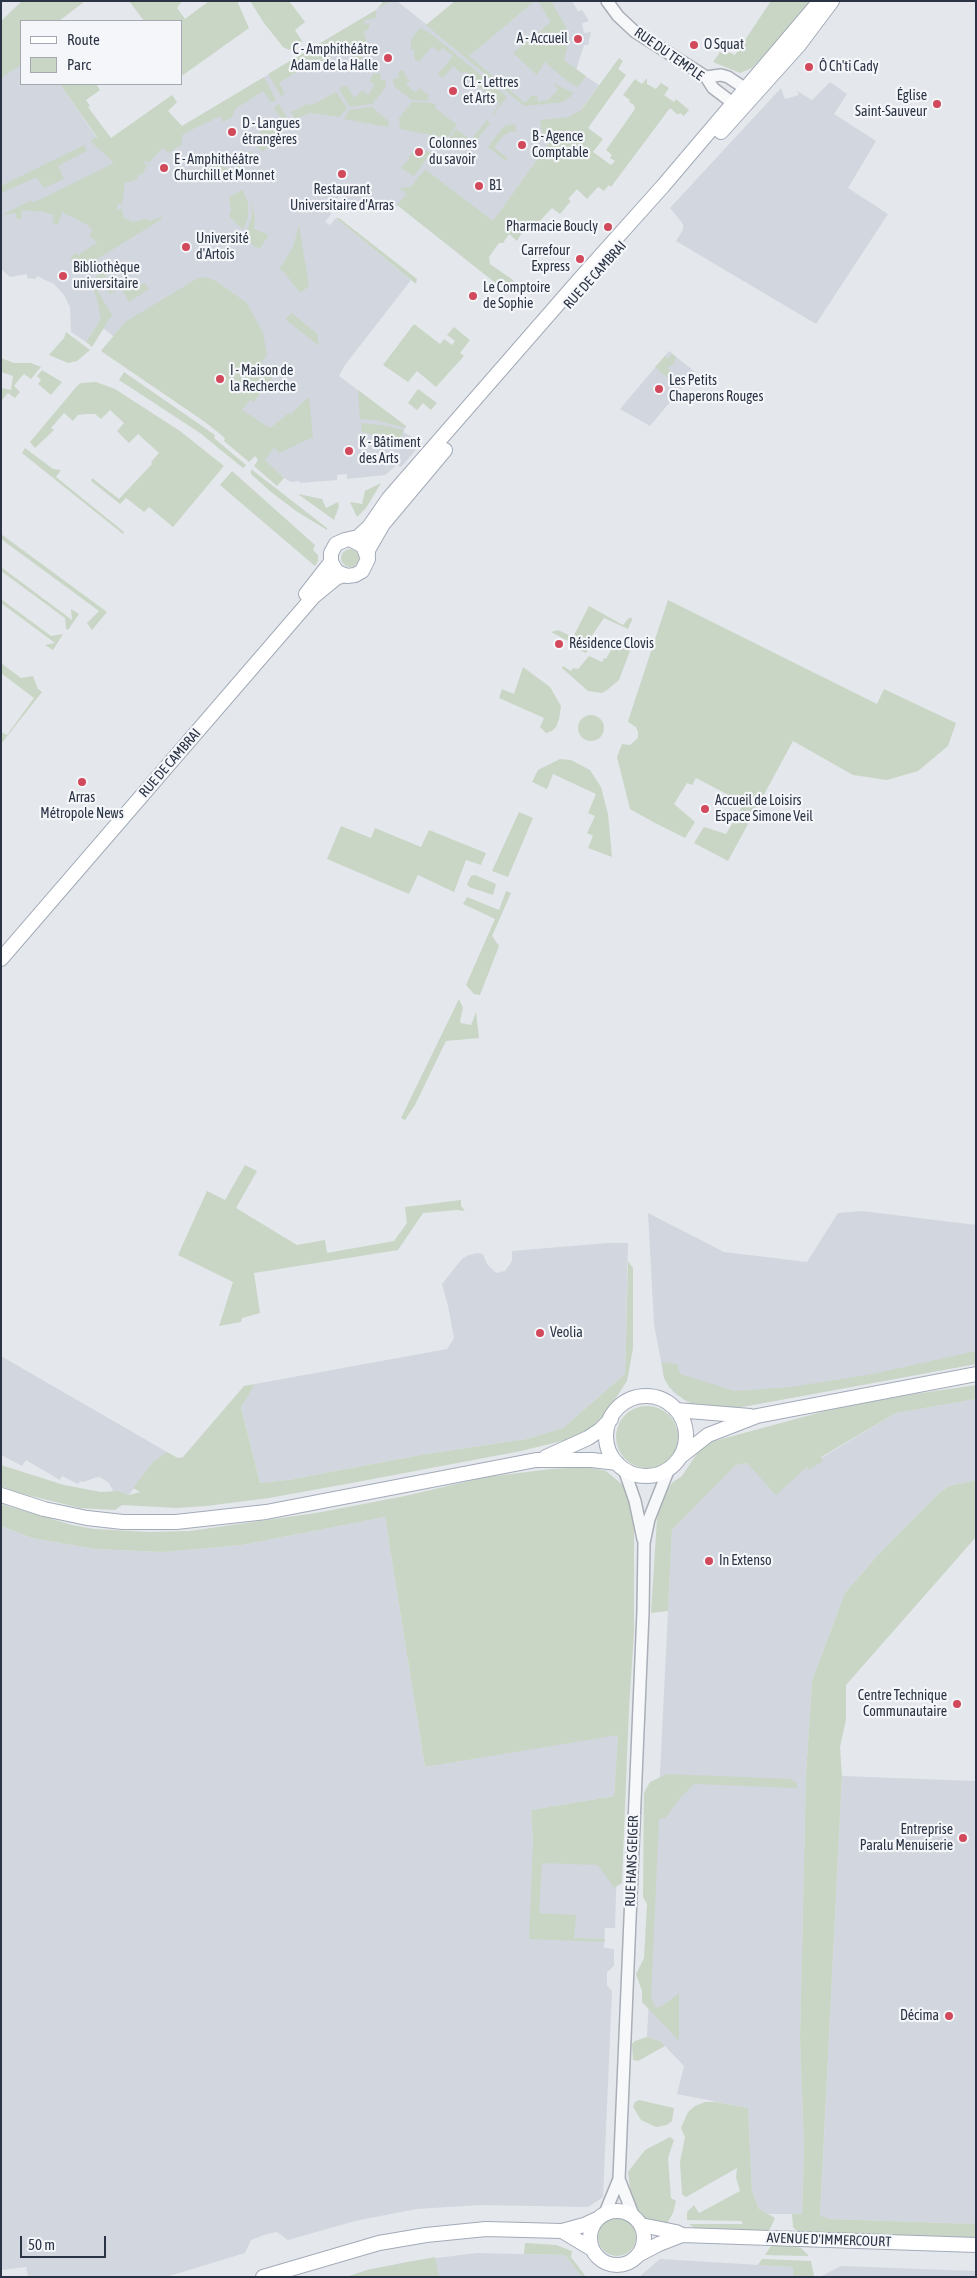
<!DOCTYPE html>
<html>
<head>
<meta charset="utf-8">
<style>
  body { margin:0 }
  #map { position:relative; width:977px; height:2278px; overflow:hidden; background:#e4e7ec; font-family:"Asap Condensed",sans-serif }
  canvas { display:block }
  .frame { position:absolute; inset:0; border:2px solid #2b3445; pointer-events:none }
  .legend { position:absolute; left:20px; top:20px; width:162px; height:65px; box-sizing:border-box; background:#f4f6f9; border:1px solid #a4a8b1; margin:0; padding:6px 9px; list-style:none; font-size:15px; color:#2b3445 }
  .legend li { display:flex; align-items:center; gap:10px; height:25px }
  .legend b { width:25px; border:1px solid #a4a8b1 }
  .scale { position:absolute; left:20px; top:2236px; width:86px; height:22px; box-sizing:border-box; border:2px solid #2b3445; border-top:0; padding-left:6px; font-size:15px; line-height:18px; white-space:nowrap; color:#2b3445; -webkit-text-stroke:4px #f4f6f9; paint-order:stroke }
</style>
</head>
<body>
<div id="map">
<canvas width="977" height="2278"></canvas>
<div class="frame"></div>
<ul class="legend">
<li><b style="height:6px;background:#fff"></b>Route</li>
<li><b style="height:14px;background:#c9d6c5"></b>Parc</li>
</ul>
<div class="scale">50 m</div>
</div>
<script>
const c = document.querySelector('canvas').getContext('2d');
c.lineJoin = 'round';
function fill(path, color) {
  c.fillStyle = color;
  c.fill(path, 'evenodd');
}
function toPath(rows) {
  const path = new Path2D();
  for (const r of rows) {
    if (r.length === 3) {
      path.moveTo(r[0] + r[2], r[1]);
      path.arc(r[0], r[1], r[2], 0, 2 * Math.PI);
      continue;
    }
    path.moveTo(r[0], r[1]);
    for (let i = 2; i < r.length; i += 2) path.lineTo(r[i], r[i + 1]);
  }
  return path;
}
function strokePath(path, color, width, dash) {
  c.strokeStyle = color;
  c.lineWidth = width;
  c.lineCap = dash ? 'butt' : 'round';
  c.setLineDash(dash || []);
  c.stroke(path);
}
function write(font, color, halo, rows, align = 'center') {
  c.font = font + ' "Asap Condensed",sans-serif';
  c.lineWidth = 4.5;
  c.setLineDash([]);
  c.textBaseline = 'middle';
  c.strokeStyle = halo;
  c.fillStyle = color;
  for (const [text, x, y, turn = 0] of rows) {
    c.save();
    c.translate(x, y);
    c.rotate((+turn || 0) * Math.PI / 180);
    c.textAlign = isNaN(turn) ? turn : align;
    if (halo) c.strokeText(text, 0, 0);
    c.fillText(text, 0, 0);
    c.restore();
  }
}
const built = toPath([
  [391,1,397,1,467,57,535,1,572,1,578,11,582,10,589,21,582,23,584,33,591,32,588,45,584,45,576,70,599,85,568,127,563,123,493,222,447,187,417,221,398,205,395,208,387,202,380,212,363,199,357,207,341,195,335,201,329,197,324,204,332,213,325,222,327,223,330,225,336,218,411,280,345,365,339,376,406,426,403,432,420,441,414,448,416,450,401,467,397,465,385,475,347,479,347,474,337,475,337,480,300,483,299,481,291,482,284,478,246,444,98,324,86,342,71,332,70,307,64,295,54,284,37,276,36,279,27,278,27,274,10,277,1,269,1,21,21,25,21,84,60,84,97,138,90,141,118,165],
  [830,82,847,94,834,114,876,141,848,188,888,214,816,324,676,241,683,230,683,224,670,208,781,88,785,99,799,95,797,91,812,100],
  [669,351,695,372,650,426,620,409],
  [862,1211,976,1225,976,1364,742,1407,692,1404,674,1393,664,1378,654,1324,648,1213,724,1252,807,1262,838,1213],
  [608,1243,628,1243,625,1374,563,1428,527,1439,426,1454,288,1480,260,1483,241,1406,255,1384,447,1349,454,1338,448,1306,442,1284,462,1259,469,1255,477,1253,483,1254,487,1264,496,1273,505,1271,512,1261,512,1251],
  [1,1356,167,1452,154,1461,129,1495,113,1491,109,1483,100,1477,94,1478,83,1482,80,1481,78,1484,62,1476,60,1480,26,1460,22,1466,1,1455],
  [976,1399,976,1480,949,1486,937,1495,878,1555,845,1593,812,1681,806,1774,800,2039,804,2148,802,2214,768,2214,759,2209,752,2191,748,2108,677,2094,684,2066,660,2041,647,2037,672,1530,736,1465,747,1463,791,1480,807,1467,809,1470,823,1460,821,1458,896,1413],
  [385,1517,425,1767,618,1734,614,1796,531,1810,533,1844,618,1831,615,1928,605,1928,604,1948,614,1949,614,1966,607,1972,607,1985,612,1991,603,2197,588,2207,480,2205,416,2209,355,2221,288,2240,277,2232,267,2234,251,2240,245,2253,166,2277,28,2277,26,2267,1,2270,1,1526,32,1538,95,1549,163,1552,242,1545],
  [842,1776,976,1781,976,2224,830,2219,820,2217],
  [477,2253,565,2255,582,2277,346,2277,367,2270,412,2261],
  [660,2259,793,2267,793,2277,639,2277],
  [841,2266,976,2271,976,2277,820,2277]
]);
const green = toPath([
  [22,1,85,1,59,21,21,21,21,65,1,78,1,21],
  [129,1,182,1,177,8,185,19,209,1,237,1,249,28,183,75,181,72,181,21,144,21],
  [250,1,289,1,305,22,295,30,302,41,289,50,283,47,264,23],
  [384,1,391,1,376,10,376,18,365,20,364,24,369,23,369,29,364,32,367,44,361,45,363,66,354,67,352,54,327,57,328,70,325,72,318,60,313,63,309,60,306,63,306,66,279,83,285,94,281,96,268,74,376,10],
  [455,1,535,1,469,56,525,103,531,96,537,96,538,102,548,100,558,90,554,83,573,93,571,96,563,102,524,106,426,25],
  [538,1,551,1,566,27,567,48,564,60,586,76,578,87,566,80,545,62,537,75,513,53,551,22],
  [771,1,814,1,752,68,740,73,713,62,720,52,726,55,729,52,735,55],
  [420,28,429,32,507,97,493,115,492,114,500,104,468,78,467,72,461,73,453,66,443,78,438,74,453,56,443,48,439,52,432,46,420,61,415,61,414,50,411,49,411,40],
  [619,58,623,61,618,69,626,75,588,128,603,139,593,152,611,165,615,161,610,158,612,155,606,150,635,109,634,105,629,102,630,100,623,95,635,79,642,84,647,78,647,84,656,89,661,83,669,88,664,95,674,102,676,99,689,110,684,116,680,113,678,115,670,108,611,187,609,185,604,191,598,187,587,199,577,189,568,199,571,201,560,214,552,208,535,226,529,221,527,224,531,228,526,226,517,241,509,234,503,243,499,243,489,257,490,264,513,280,519,294,503,289,397,205,407,194,399,188,411,187,425,169,493,221,549,143,539,136,542,132,540,120,569,117,581,110],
  [398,71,404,71,406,77,410,80,406,85,416,93,419,88,429,96,427,98,430,101,412,100,394,86,393,79,399,78],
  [380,73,381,80,385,80,386,87,372,104,350,107,339,89,346,85,354,98,362,91,368,95,375,85,370,81,373,74],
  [264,77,276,100,271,102,263,91,235,109,232,117,223,122,220,116,183,134,181,145,168,153,163,147,149,163,145,160,144,163,147,165,142,175,139,174,136,180,125,183,122,204,117,204,117,209,122,209,123,217,132,222,147,219,149,221,161,217,162,219,81,269,70,259,75,253,78,255,97,243,89,235,93,230,86,224,62,212,58,224,52,223,54,215,44,212,22,210,21,219,16,219,16,213,1,215,30,201,35,202,114,163,90,141,97,137,60,84,96,84,100,90,86,100,90,106,88,107,111,138,172,95,177,102,168,111,182,126],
  [336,92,347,108,339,117,310,113,295,119,290,111,294,111,305,105,314,104],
  [412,102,433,103,436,105,435,108,457,125,447,138,400,129,399,118],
  [279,104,289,122,263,152,255,145,257,143,252,137,281,119,274,108],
  [372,107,389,122,388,127,344,119,349,110],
  [487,120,490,123,476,141,470,143,449,138,456,129,471,140],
  [515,124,516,132,507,132,508,135,504,135,494,147,508,159,506,161,488,147,504,126],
  [84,145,87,151,58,166,64,179,44,188,37,177,1,193,1,186],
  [415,148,431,152,414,176,401,168,410,158,409,157],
  [242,150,248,153,250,151,257,157,229,174,212,170,204,172,203,169,207,170,216,163,231,170,248,160],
  [242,189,248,203,248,217,243,230,229,216,231,210,229,198],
  [251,202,255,218,254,229,269,235,260,248,255,247,247,238,249,236,246,233,252,216],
  [336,218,339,218,417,279,416,284],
  [299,225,309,286,300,293,283,271,279,270,293,247],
  [103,272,115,291,110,294,98,281,94,285,112,315,92,347,86,342,101,319,97,298,89,281],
  [204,277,216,281,247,303,263,333,267,355,261,363,275,374,254,402,250,400,242,410,270,428,289,413,291,414,309,397,313,437,279,453,274,447,265,460,284,478,277,486,254,466,258,460,255,456,249,462,224,441,225,438,205,422,101,351,125,322,198,278],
  [129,282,138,286,145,283,149,289,129,302,122,290],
  [292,313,317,334,319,346,285,319],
  [414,324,440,344,444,339,452,345,455,341,447,335,454,327,470,340,460,353,464,356,436,387,417,371,408,382,383,365],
  [66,332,90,350,77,361,68,363,49,355,64,338],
  [672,354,676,357,674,363,668,367,673,378,670,380,655,367,665,356,668,359],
  [1,358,14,363,31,363,41,367,31,379,24,374,21,377,14,386,20,392,15,398,8,393,1,401,1,388,11,390,13,376,1,372],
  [42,370,62,382,51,395,38,384,41,380,37,376],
  [124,372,215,435,214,438,246,465,243,468,200,433,119,380],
  [96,382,115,389,180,431,224,466,173,527,149,507,144,512,126,498,120,504,91,481,92,478,119,499,152,464,151,462,159,453,138,434,129,443,117,431,124,423,110,410,101,419,95,414,86,414,78,415,73,421,64,413,51,428,54,430,35,448,30,442,77,386,81,383],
  [418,389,437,403,431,410,423,403,417,410,408,403],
  [358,390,406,426,405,428,376,420,360,419],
  [361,423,386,426,404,430,399,441,362,432],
  [25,448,53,469,61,470,56,477,124,532,123,534,22,453],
  [251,469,327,528,327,530,296,511,271,492,251,474],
  [232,471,315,545,313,550,318,555,318,561,315,566,220,485],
  [381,483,366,508,357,517,350,502,362,504,365,491],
  [298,494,322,499,326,508,338,502,339,506,334,520],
  [1,534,107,612,92,630,87,623,99,611,1,539],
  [350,558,9],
  [1,567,72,620,71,609,79,614,68,630,66,629,65,618,1,571],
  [1,599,51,636,63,634,53,650,45,645,55,643,1,603],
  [668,600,877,704,884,689,956,723,948,746,918,771,887,780,853,775,793,741,728,861,694,843,704,827,726,834,744,803,696,778,692,785,687,783,674,804,695,822,685,838,655,823,630,809,617,757,622,744,630,745,638,738,638,732,636,727,628,722,629,718],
  [589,606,623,625,629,618,632,618,632,620,628,629,604,618,591,637,592,641,586,653,574,647,572,643,551,632,558,630,573,637],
  [616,641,631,648,619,680,607,690,602,693,588,691,562,668,563,666,571,671,573,668,578,669,589,656,602,662,604,658,606,659],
  [1,663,21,678,33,676,38,689,42,692,1,744,1,732,7,735,34,698,1,673],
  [523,667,550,687,561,706,559,719,556,727,552,731,546,733,540,727,544,718,499,698,502,689,514,694],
  [591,728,13],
  [560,759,571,760,590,770,601,787,608,814,612,857,588,848,593,836,587,833,595,816,588,813,596,794,553,774,547,789,532,782,538,770],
  [519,812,533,818,508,877,492,871],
  [341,826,371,838,375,828,421,847,429,830,486,853,481,865,466,860,454,892,418,875,409,894,327,859],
  [475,875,496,884,493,895,469,887,467,884,471,876],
  [506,891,511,893,492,936,499,946,480,995,474,994,466,985,495,919,463,904,467,897,499,910],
  [459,999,463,1008,460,1021,461,1023,471,1025,476,1012,479,1038,446,1041,415,1105,405,1120,401,1118],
  [245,1165,257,1171,236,1208,297,1245,325,1240,327,1253,394,1241,407,1223,405,1207,461,1200,461,1206,465,1211,457,1210,423,1213,398,1250,254,1273,260,1313,242,1318,241,1322,219,1326,233,1282,178,1255,207,1191,225,1200],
  [628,1261,633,1268,633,1349,627,1381,606,1413,590,1428,570,1439,521,1451,357,1482,269,1498,206,1506,177,1508,122,1505,115,1510,80,1508,15,1492,1,1486,1,1465,64,1485,101,1492,117,1491,129,1495,140,1492,133,1488,154,1461,167,1452,178,1458,183,1457,244,1386,255,1384,241,1407,260,1483,288,1480,426,1454,527,1439,563,1428,625,1374],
  [976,1351,976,1364,742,1407,717,1407,692,1404,683,1399,669,1387,664,1378,662,1362,677,1364,680,1374,735,1391,791,1387,873,1374],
  [976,1385,976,1399,896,1413,821,1457,823,1461,809,1470,807,1467,776,1495,747,1463,736,1465,672,1530,668,1611,651,1613,657,1519,661,1497,673,1482,682,1476,696,1455,707,1443,829,1410,908,1395],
  [647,1437,31],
  [587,1467,606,1471,624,1486,632,1510,634,1530,634,1632,629,1708,622,1883,614,1888,598,1865,542,1863,539,1913,576,1915,574,1938,605,1939,604,1942,529,1939,533,1844,531,1810,614,1796,618,1735,425,1767,385,1517,242,1545,163,1552,95,1549,32,1538,1,1526,1,1504,72,1525,94,1529,150,1532,190,1531,316,1513,405,1496,486,1477,551,1469],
  [976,1480,976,1537,846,1685,846,1720,840,1747,842,1776,820,2216,830,2219,976,2224,976,2239,798,2232,793,2227,792,2214,802,2214,804,2148,800,2039,806,1774,812,1681,845,1593,878,1555,937,1495,949,1486],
  [667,1774,791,1779,797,1784,797,1788,694,1784,681,1797,665,1818,659,1819,651,1997,655,2007,661,2007,679,1993,679,2041,642,2002,642,1991,636,1974,644,1958,647,1904,643,1897,644,1793,650,1782],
  [647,2037,660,2041,665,2046,638,2061,633,2060,632,2044,635,2041],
  [639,2100,674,2108,672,2121,667,2125,656,2127,641,2120,633,2107,635,2102],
  [705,2102,716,2102,748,2108,752,2191,759,2209,775,2218,769,2231,696,2229,689,2224,743,2224,741,2221,687,2220,687,2212,694,2205,699,2213,740,2191,736,2178,737,2168,686,2197,682,2194,680,2162,685,2137,681,2128,688,2112,695,2106],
  [670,2137,674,2140,668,2158,671,2198,676,2201,673,2213,666,2225,647,2221,640,2214,631,2196,628,2172,645,2150],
  [617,2237,19],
  [525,2243,556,2245,572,2251,571,2257,586,2277,582,2277,565,2255,524,2254],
  [792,2245,801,2248,809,2256,765,2255,771,2246],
  [435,2257,439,2277,347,2277,367,2270],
  [762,2259,811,2261,814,2276,820,2277,793,2277,793,2267,758,2265]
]);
const minor = toPath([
  [607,1,618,16,634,31,706,77,713,88,734,104,741,106],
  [706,77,721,75,728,77,746,89,748,95],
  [624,1469,635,1501,643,1539],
  [619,2179,634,2217],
  [605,2213,619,2179,643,1612,644,1543,649,1519,668,1471]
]);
const major = toPath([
  [721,132,799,45,832,1],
  [350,539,363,546,368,559,362,571,355,575,347,576,337,572,331,562,331,553,336,544,345,540,358,537,369,527,389,498,578,281,663,186,820,1],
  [368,555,368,550,383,524,445,450],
  [306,594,331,562],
  [1,959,314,596,336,578,344,575],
  [646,1436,40],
  [676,1410,750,1416],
  [546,1457,588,1438,600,1430,611,1419],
  [680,1457,708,1435,757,1416,976,1374],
  [1,1495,44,1509,87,1518,123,1522,176,1522,266,1512,536,1460,592,1460,617,1463],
  [617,2238,27],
  [641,2225,676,2232,682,2235],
  [562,2231,592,2249],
  [638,2255,659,2244,682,2235,976,2245],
  [263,2277,379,2243,426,2235,486,2229,562,2231,584,2225,597,2219]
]);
const markers = [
  [578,39,5,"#d1495b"],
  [694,45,5,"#d1495b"],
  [388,58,5,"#d1495b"],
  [809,67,5,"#d1495b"],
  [453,91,5,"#d1495b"],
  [937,104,5,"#d1495b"],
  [232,132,5,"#d1495b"],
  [522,145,5,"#d1495b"],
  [419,152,5,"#d1495b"],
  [164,168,5,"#d1495b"],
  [342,174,5,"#d1495b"],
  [479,186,5,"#d1495b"],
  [608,227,5,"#d1495b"],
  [186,247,5,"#d1495b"],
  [580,259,5,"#d1495b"],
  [63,276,5,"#d1495b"],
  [473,296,5,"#d1495b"],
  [220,379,5,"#d1495b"],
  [659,389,5,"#d1495b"],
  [349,451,5,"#d1495b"],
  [559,644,5,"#d1495b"],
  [82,782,5,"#d1495b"],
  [705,809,5,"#d1495b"],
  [540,1333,5,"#d1495b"],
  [709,1561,5,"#d1495b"],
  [957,1704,5,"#d1495b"],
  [963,1838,5,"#d1495b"],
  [949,2016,5,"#d1495b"]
];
const poiNames = [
  ["A - Accueil",568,39,"right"],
  ["O Squat",704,45],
  ["C - Amphithéâtre",378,50,"right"],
  ["Adam de la Halle",378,66,"right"],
  ["Ô Ch'ti Cady",819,67],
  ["C1 - Lettres",463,83],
  ["et Arts",463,99],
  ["Église",927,96,"right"],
  ["Saint-Sauveur",927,112,"right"],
  ["D - Langues",242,124],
  ["étrangères",242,140],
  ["B - Agence",532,137],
  ["Comptable",532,153],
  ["Colonnes",429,144],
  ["du savoir",429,160],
  ["E - Amphithéâtre",174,160],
  ["Churchill et Monnet",174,176],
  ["B1",489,186],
  ["Restaurant",342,190,"center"],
  ["Universitaire d'Arras",342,206,"center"],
  ["Pharmacie Boucly",598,227,"right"],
  ["Université",196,239],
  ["d'Artois",196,255],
  ["Carrefour",570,251,"right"],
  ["Express",570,267,"right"],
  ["Bibliothèque",73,268],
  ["universitaire",73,284],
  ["Le Comptoire",483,288],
  ["de Sophie",483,304],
  ["I - Maison de",230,371],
  ["la Recherche",230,387],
  ["Les Petits",669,381],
  ["Chaperons Rouges",669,397],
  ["K - Bâtiment",359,443],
  ["des Arts",359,459],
  ["Résidence Clovis",569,644],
  ["Arras",82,798,"center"],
  ["Métropole News",82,814,"center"],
  ["Accueil de Loisirs",715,801],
  ["Espace Simone Veil",715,817],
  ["Veolia",550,1333],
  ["In Extenso",719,1561],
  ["Centre Technique",947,1696,"right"],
  ["Communautaire",947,1712,"right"],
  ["Entreprise",953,1830,"right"],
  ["Paralu Menuiserie",953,1846,"right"],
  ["Décima",939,2016,"right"]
];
const streetNames = [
  ["RUE DU TEMPLE",669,54,35],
  ["RUE DE CAMBRAI",595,275,-48],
  ["RUE DE CAMBRAI",170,763,-49],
  ["RUE HANS GEIGER",632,1861,-88],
  ["AVENUE D'IMMERCOURT",829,2240,2]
];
fill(built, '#d2d6de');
fill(green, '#c9d6c5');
strokePath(minor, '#a9aeb7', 14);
strokePath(major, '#a3abb8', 16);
strokePath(minor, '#f7f8fa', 11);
strokePath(major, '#fff', 14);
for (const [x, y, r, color] of markers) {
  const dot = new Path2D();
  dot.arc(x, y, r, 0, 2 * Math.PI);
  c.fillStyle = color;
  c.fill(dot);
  strokePath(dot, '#f4f6f9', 2);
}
write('14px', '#2b3445', '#f4f6f9', poiNames, 'left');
write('14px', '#2b3445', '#f4f6f9', streetNames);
</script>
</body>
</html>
